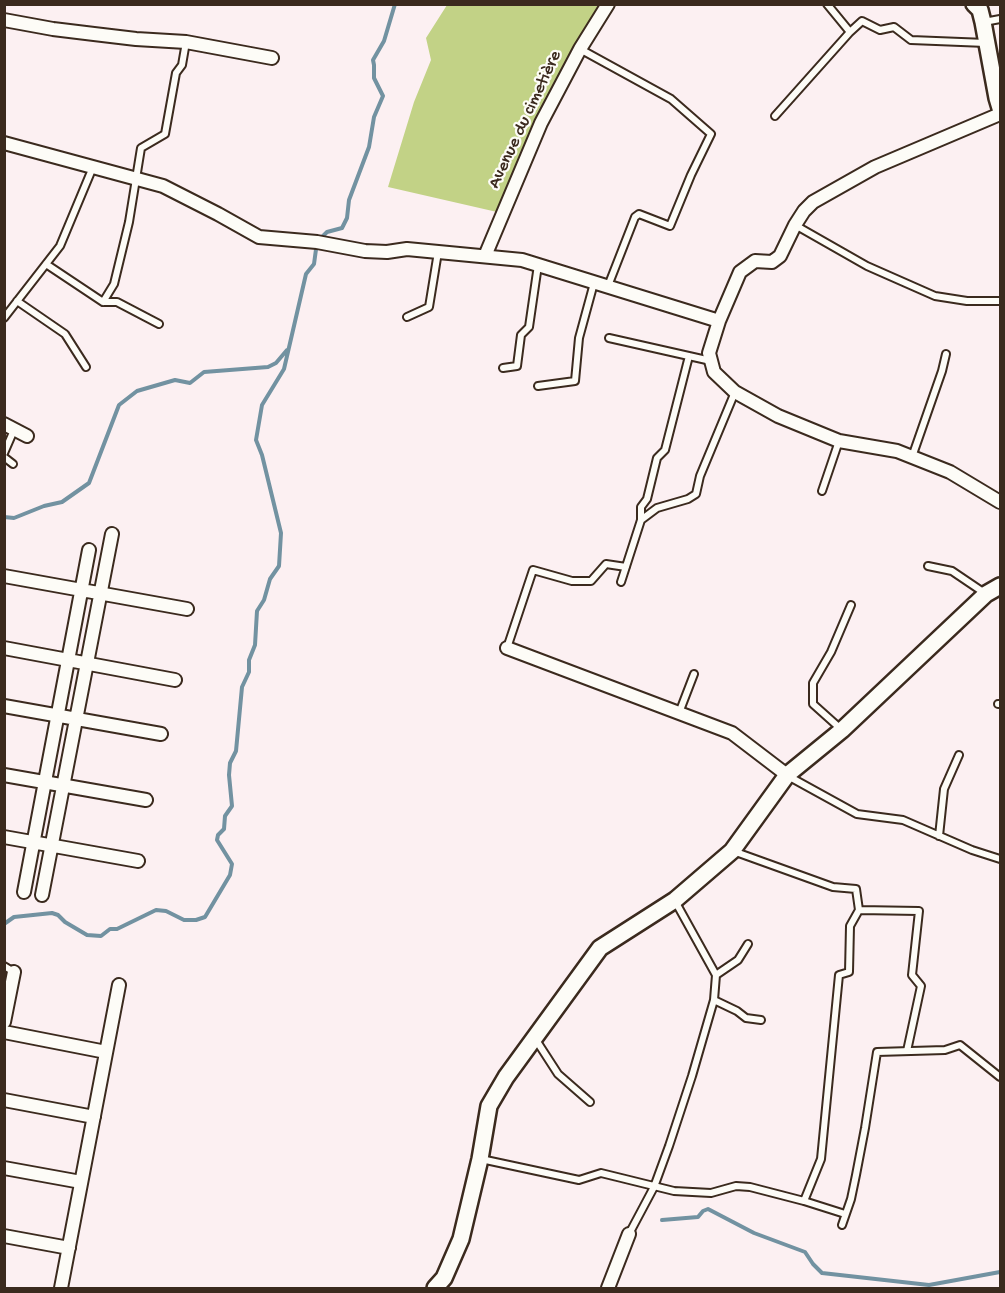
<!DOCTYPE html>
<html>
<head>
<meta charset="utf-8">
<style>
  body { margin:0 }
  #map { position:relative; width:1005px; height:1293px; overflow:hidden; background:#fcf0f2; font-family:"Gochi Hand",sans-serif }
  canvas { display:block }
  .frame { position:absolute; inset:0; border:6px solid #3b2a1e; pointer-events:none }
</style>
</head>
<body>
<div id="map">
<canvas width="1005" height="1293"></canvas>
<div class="frame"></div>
</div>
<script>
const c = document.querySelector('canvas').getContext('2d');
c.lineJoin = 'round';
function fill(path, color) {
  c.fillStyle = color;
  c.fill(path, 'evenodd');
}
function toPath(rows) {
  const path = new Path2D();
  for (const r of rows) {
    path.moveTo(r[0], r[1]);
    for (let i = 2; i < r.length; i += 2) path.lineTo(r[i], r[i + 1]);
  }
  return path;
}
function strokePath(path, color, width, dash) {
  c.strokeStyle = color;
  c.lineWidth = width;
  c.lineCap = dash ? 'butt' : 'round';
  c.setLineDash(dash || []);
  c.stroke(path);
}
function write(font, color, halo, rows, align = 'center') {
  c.font = font + ' "Gochi Hand",sans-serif';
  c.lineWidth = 4.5;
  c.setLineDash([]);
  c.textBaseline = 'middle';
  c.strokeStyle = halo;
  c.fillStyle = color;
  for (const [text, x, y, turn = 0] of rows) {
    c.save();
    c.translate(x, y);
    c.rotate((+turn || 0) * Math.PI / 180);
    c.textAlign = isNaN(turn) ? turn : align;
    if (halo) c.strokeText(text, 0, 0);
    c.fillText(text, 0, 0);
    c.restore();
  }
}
const green = toPath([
  [447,5,603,5,548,99,497,212,388,187,414,102,431,60,426,38]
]);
const stream = toPath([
  [4,517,14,518,44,506,62,502,89,483,119,405,137,391,175,380,190,383,204,372,268,367,276,363,287,350],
  [4,924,14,917,52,913,58,915,65,922,87,935,101,936,110,929,117,929,156,910,166,911,184,920,196,920,205,917,230,875,232,864,217,840,218,835,224,829,225,816,232,806,229,775,230,763,236,751,242,687,249,672,249,660,255,645,257,611,264,600,270,579,279,566,281,533,262,455,256,440,262,405,284,369,306,274,314,264,317,242,327,232,342,228,347,218,349,200,369,147,374,117,383,96,374,78,374,65,373,60,384,41,395,4],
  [662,1220,698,1217,703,1211,708,1209,754,1233,805,1252,813,1264,822,1273,929,1285,1000,1272]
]);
const service = toPath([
  [984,22,1000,19],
  [850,32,862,21,880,30,894,27,911,40,986,43],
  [580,49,671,99,711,134,691,175,670,226,639,214,635,217,608,286],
  [775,116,850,32,827,4],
  [795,225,867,266,935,296,967,301,1000,301],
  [46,264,103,302,114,284,129,222,141,148,165,134,176,73,182,65,186,42],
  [17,301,65,334,86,367],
  [103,302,117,302,159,324],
  [407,317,429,307,438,252],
  [4,318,60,246,93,167],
  [609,338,711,361],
  [503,368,517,366,521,335,529,327,538,265],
  [538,386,575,381,579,338,594,283],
  [4,453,14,430],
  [4,457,13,464],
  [912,457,942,371,946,354],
  [822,491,839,441],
  [641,520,641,507,647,499,657,458,665,450,689,356],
  [928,566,952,571,986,594],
  [621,582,641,520,657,508,688,499,696,494,700,476,735,392],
  [507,648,533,570,572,581,591,581,606,564,626,567],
  [998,704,1000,704],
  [679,713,694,674],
  [842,730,813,704,813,683,831,652,851,605],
  [788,776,857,814,903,820,972,850,1000,859],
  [939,836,944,789,959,755],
  [733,851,833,887,856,889,859,910,919,911,912,975,921,986,907,1051],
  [4,966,14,972],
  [716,975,738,960,748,944],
  [714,1000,737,1011,746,1018,761,1020],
  [536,1040,558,1074,590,1102],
  [481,1159,579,1180,601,1173,674,1191,711,1193,736,1186,750,1187,804,1201,845,1214],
  [804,1201,821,1159,839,975,849,972,850,926,859,910],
  [842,1225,851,1199,856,1175,865,1128,877,1052,945,1050,960,1045,1000,1077],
  [629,1234,654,1187,669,1146,692,1076,714,1000,716,975,675,901]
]);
const minor = toPath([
  [4,20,53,29,94,34,136,39,186,42,272,58],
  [1000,114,875,167,813,202,804,211,795,225,780,256,772,262,755,261,740,272,719,321,709,353,714,372,735,392,778,416,839,441,897,451,950,472,1000,502],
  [4,143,163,186,218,214,259,237,317,242,365,251,387,252,407,249,522,260,719,321],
  [485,256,541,123,580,49,608,4],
  [4,424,27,436],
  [4,576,187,609],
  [4,648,175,680],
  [507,648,732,733,787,775],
  [4,706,161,734],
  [4,775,146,800],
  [4,837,138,861],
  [24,892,89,550],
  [42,895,112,534],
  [4,1022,14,972],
  [4,1032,106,1052],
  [4,1100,94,1117],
  [4,1168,81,1182],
  [4,1236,69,1248],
  [61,1288,119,985],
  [608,1288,629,1234]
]);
const tertiary = toPath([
  [974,4,980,10,983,22,997,98,1000,108],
  [435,1288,444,1278,461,1239,480,1159,489,1106,506,1077,600,948,675,900,732,851,787,775,842,730,986,594,1000,586]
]);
const streetNames = [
  ["Avenue du cimetière",526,120,-65]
];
fill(green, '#c2d286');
strokePath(stream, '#7292a1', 4);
strokePath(service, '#3b2a1e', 10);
strokePath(minor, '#3b2a1e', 16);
strokePath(tertiary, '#3b2a1e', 20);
strokePath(service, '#fdfcf7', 6);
strokePath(minor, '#fdfcf7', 12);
strokePath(tertiary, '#fdfcf7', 15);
write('18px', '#3b2a1e', '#fdfcf7', streetNames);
</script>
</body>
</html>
